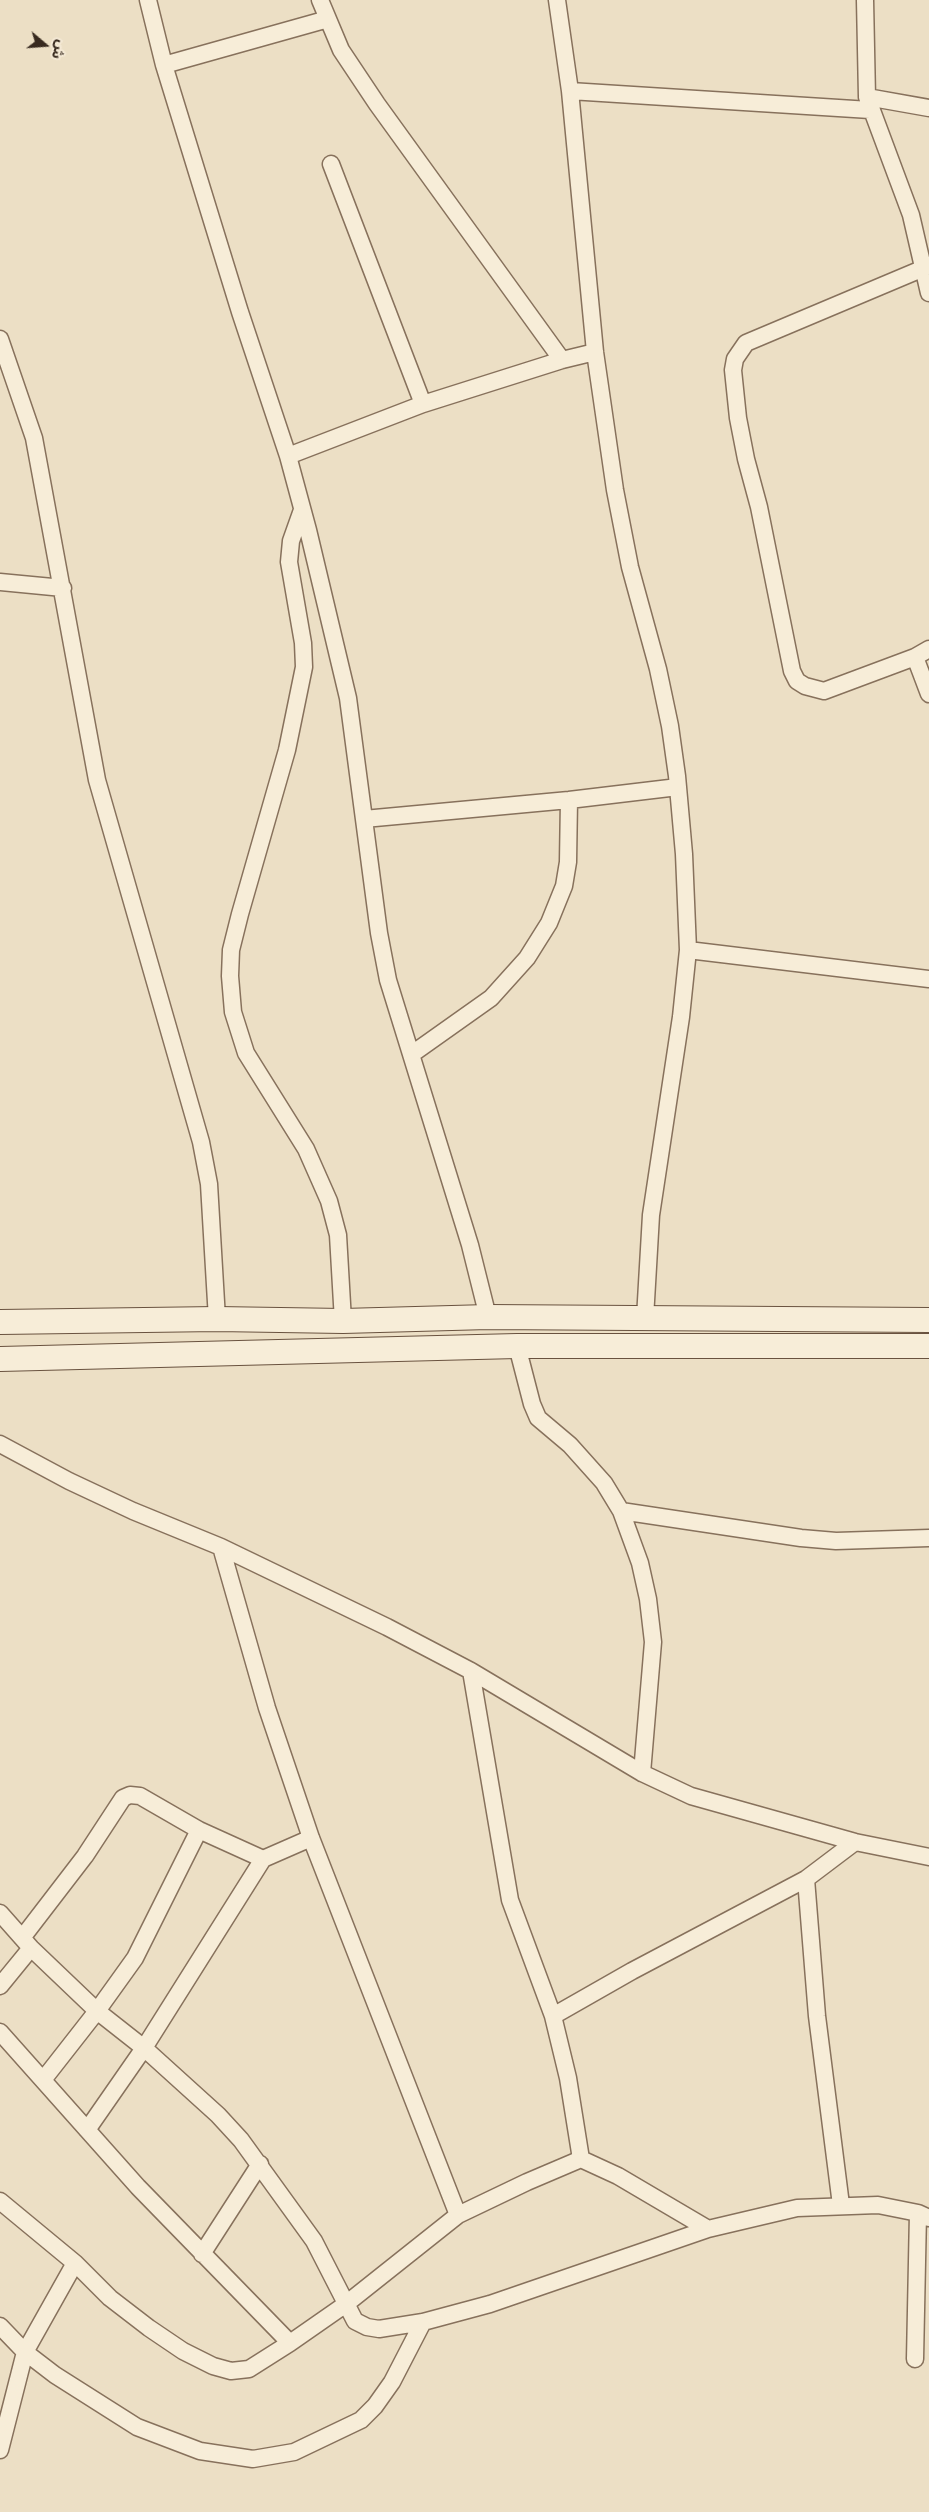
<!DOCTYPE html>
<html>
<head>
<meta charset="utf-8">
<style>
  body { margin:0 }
  #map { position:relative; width:929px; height:2512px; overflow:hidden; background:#ecdfc5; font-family:"Roboto Serif","Noto Sans Arabic",serif }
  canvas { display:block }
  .north { position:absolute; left:20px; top:20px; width:50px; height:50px; -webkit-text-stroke:4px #f4e9d5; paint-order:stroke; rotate:108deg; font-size:14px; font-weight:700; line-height:20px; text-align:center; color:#382a1f }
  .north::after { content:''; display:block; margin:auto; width:18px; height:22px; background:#382a1f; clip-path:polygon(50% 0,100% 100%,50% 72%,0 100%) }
</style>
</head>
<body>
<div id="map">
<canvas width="929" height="2512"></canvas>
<div class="north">ش</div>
</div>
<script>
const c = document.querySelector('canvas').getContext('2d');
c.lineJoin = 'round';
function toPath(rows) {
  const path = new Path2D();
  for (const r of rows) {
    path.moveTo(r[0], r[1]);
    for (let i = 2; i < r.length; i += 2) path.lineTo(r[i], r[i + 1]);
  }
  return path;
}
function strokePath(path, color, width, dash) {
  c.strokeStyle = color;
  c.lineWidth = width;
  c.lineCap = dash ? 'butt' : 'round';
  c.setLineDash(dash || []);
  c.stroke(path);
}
const street = toPath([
  [148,0,164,65,240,312,288,456,308,530,348,698,379,933,388,980,470,1245,488,1317],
  [320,0,341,50,377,104,562,360],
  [557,0,570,91,595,352,615,490,630,567,658,669,670,726,677,776,684,854,688,950,681,1017,651,1215,645,1318],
  [865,0,867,97,911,215,929,293],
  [164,65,328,19],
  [570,91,870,110],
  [867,97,929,108],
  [331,164,423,404],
  [0,339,34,438,97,780,201,1142,209,1184,217,1319],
  [288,456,423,404,562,360,595,352],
  [302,510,291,541,289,562,303,643,304,667,287,750,240,914,231,950,230,976,233,1012,246,1053,306,1149,329,1201,338,1235,343,1321],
  [0,582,63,588],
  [929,649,915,657,929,694],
  [915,657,824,691,805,686,797,681,792,671,759,507,746,459,738,418,733,370,735,359,746,343,924,268],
  [364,819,569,800,678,787],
  [688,950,929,979],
  [412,1054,491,998,527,958,549,923,564,886,568,862,569,800],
  [517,1346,532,1404,538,1418,570,1445,604,1483,621,1511,640,1563,648,1599,653,1642,642,1773],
  [0,1444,69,1481,133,1511,221,1547,387,1627,471,1671,642,1773,691,1796,855,1842,929,1857],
  [621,1511,801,1538,836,1541,929,1538],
  [221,1547,267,1708,311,1838,458,2215],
  [471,1671,510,1900,553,2016,568,2078,581,2159],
  [806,1879,817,2016,841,2205],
  [0,1913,31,1948,97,2011,144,2048,218,2115,241,2140,314,2241,355,2321,367,2327,379,2329,423,2322,490,2304,708,2229,797,2208,878,2205,918,2213,929,2218],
  [22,1938,85,1856,123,1798,130,1795,140,1796,199,1830,263,1859],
  [0,1986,31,1948],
  [553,2016,632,1971,806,1879,855,1842],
  [0,2032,138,2187,290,2343],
  [43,2080,97,2011,135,1958,199,1830],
  [87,2130,144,2048,263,1859,311,1838],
  [0,2201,75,2263,110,2298,149,2328,183,2351,213,2366,231,2371,249,2369,290,2343,346,2304,458,2215,527,2182,581,2159,618,2176,708,2229],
  [202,2254,260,2164],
  [0,2326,25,2352,55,2375,137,2427,200,2451,253,2459,294,2452,361,2420,375,2406,392,2382,423,2322],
  [915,2359,918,2213],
  [0,2450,25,2352,75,2263]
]);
const secondary = toPath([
  [0,1322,217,1319,343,1321,488,1317,929,1320],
  [0,1359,517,1346,929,1346]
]);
strokePath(street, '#87715c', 19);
strokePath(secondary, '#69523f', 26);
strokePath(street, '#f7edd8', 16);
strokePath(secondary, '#f7edd8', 24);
</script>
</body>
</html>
